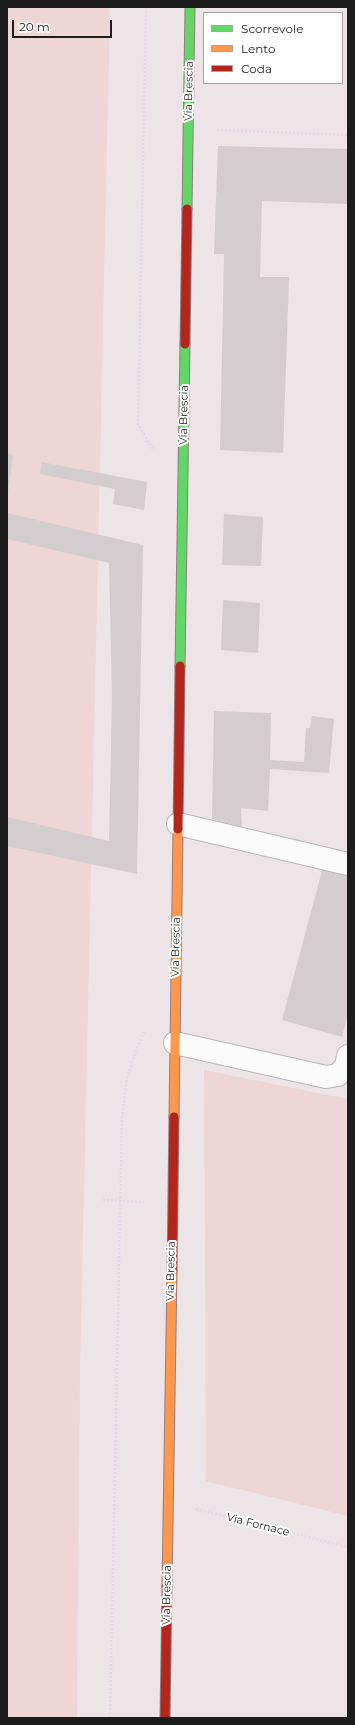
<!DOCTYPE html>
<html>
<head>
<meta charset="utf-8">
<style>
  body { margin:0 }
  #map { position:relative; width:355px; height:1725px; overflow:hidden; background:#ece4e7; font-family:Montserrat,sans-serif }
  canvas { display:block }
  .frame { position:absolute; inset:0; border:8px solid #1c1c1c; pointer-events:none }
  .legend { position:absolute; left:203px; top:12px; width:140px; height:72px; box-sizing:border-box; background:#fff; border:1px solid #a4a4a4; margin:0; padding:5px 7px; list-style:none; font-size:12px; color:#1c1c1c }
  .legend li { display:flex; align-items:center; gap:8px; height:20px }
  .legend b { width:20px; border:1px solid #a4a4a4 }
  .scale { position:absolute; left:12px; top:20px; width:100px; height:18px; box-sizing:border-box; border:2px solid #1c1c1c; border-top:0; padding-left:5px; font-size:12px; line-height:14px; white-space:nowrap; color:#1c1c1c; -webkit-text-stroke:3px #fff; paint-order:stroke }
</style>
</head>
<body>
<div id="map">
<canvas width="355" height="1725"></canvas>
<div class="frame"></div>
<ul class="legend">
<li><b style="height:5px;background:#63d668"></b>Scorrevole</li>
<li><b style="height:5px;background:#ff974d"></b>Lento</li>
<li><b style="height:5px;background:#b3261e"></b>Coda</li>
</ul>
<div class="scale">20 m</div>
</div>
<script>
const c = document.querySelector('canvas').getContext('2d');
c.lineJoin = 'round';
function fill(path, color) {
  c.fillStyle = color;
  c.fill(path, 'evenodd');
}
function toPath(rows) {
  const path = new Path2D();
  for (const r of rows) {
    path.moveTo(r[0], r[1]);
    for (let i = 2; i < r.length; i += 2) path.lineTo(r[i], r[i + 1]);
  }
  return path;
}
function strokePath(path, color, width, dash) {
  c.strokeStyle = color;
  c.lineWidth = width;
  c.lineCap = dash ? 'butt' : 'round';
  c.setLineDash(dash || []);
  c.stroke(path);
}
function write(font, color, halo, rows, align = 'center') {
  c.font = font + ' Montserrat,sans-serif';
  c.lineWidth = 4;
  c.setLineDash([]);
  c.textBaseline = 'middle';
  c.strokeStyle = halo;
  c.fillStyle = color;
  for (const [text, x, y, turn = 0] of rows) {
    c.save();
    c.translate(x, y);
    c.rotate((+turn || 0) * Math.PI / 180);
    c.textAlign = isNaN(turn) ? turn : align;
    if (halo) c.strokeText(text, 0, 0);
    c.fillText(text, 0, 0);
    c.restore();
  }
}
const farmland = toPath([
  [7,7,110,7,80,1369,77,1718,7,1718],
  [204,1070,348,1099,348,1516,206,1481]
]);
const building = toPath([
  [218,146,348,149,348,204,262,201,260,277,289,277,283,453,220,450,224,254,214,254],
  [7,453,13,455,8,492,7,491],
  [41,462,147,482,144,510,113,504,115,489,40,474],
  [7,513,143,545,137,874,7,846,7,817,109,841,112,696,109,563,7,539],
  [224,514,263,517,261,566,222,565],
  [223,600,260,603,258,653,221,650],
  [214,711,271,713,270,760,304,762,306,728,310,728,312,716,334,719,329,773,270,769,268,811,241,808,242,827,212,819],
  [323,867,348,873,348,1014,342,1037,282,1020]
]);
const path = toPath([
  [146,7,138,424,154,451],
  [217,130,348,135],
  [103,1200,144,1202],
  [196,1509,348,1547],
  [110,1718,122,1117,127,1078,137,1047,145,1030]
]);
const street = toPath([
  [178,824,348,864],
  [175,1043,326,1077,338,1075,346,1066,348,1056]
]);
const fast = toPath([
  [187,209,190,7],
  [180,666,185,344]
]);
const slow = toPath([
  [174,1117,178,829],
  [167,1586,172,1271]
]);
const jam = toPath([
  [185,344,187,209],
  [178,829,180,666],
  [172,1271,174,1117],
  [165,1718,167,1586]
]);
const streetNames = [
  ["Via Brescia",189,91,-89],
  ["Via Brescia",184,415,-89],
  ["Via Brescia",176,947,-89],
  ["Via Brescia",171,1271,-89],
  ["Via Fornace",258,1525,14],
  ["Via Brescia",167,1595,-89]
];
fill(farmland, '#eed6d6');
fill(building, '#d4cdd0');
strokePath(street, '#bbb7b9', 24);
strokePath(fast, '#967d7d', 11);
strokePath(slow, '#967d7d', 11);
strokePath(jam, '#967d7d', 11);
strokePath(path, '#ebd6e9', 2.5, [2, 2]);
strokePath(street, '#fcfbfb', 22);
strokePath(fast, '#63d668', 9);
strokePath(slow, '#ff974d', 9);
strokePath(jam, '#b3261e', 9);
write('11px', '#1c1c1c', '#fff', streetNames);
</script>
</body>
</html>
